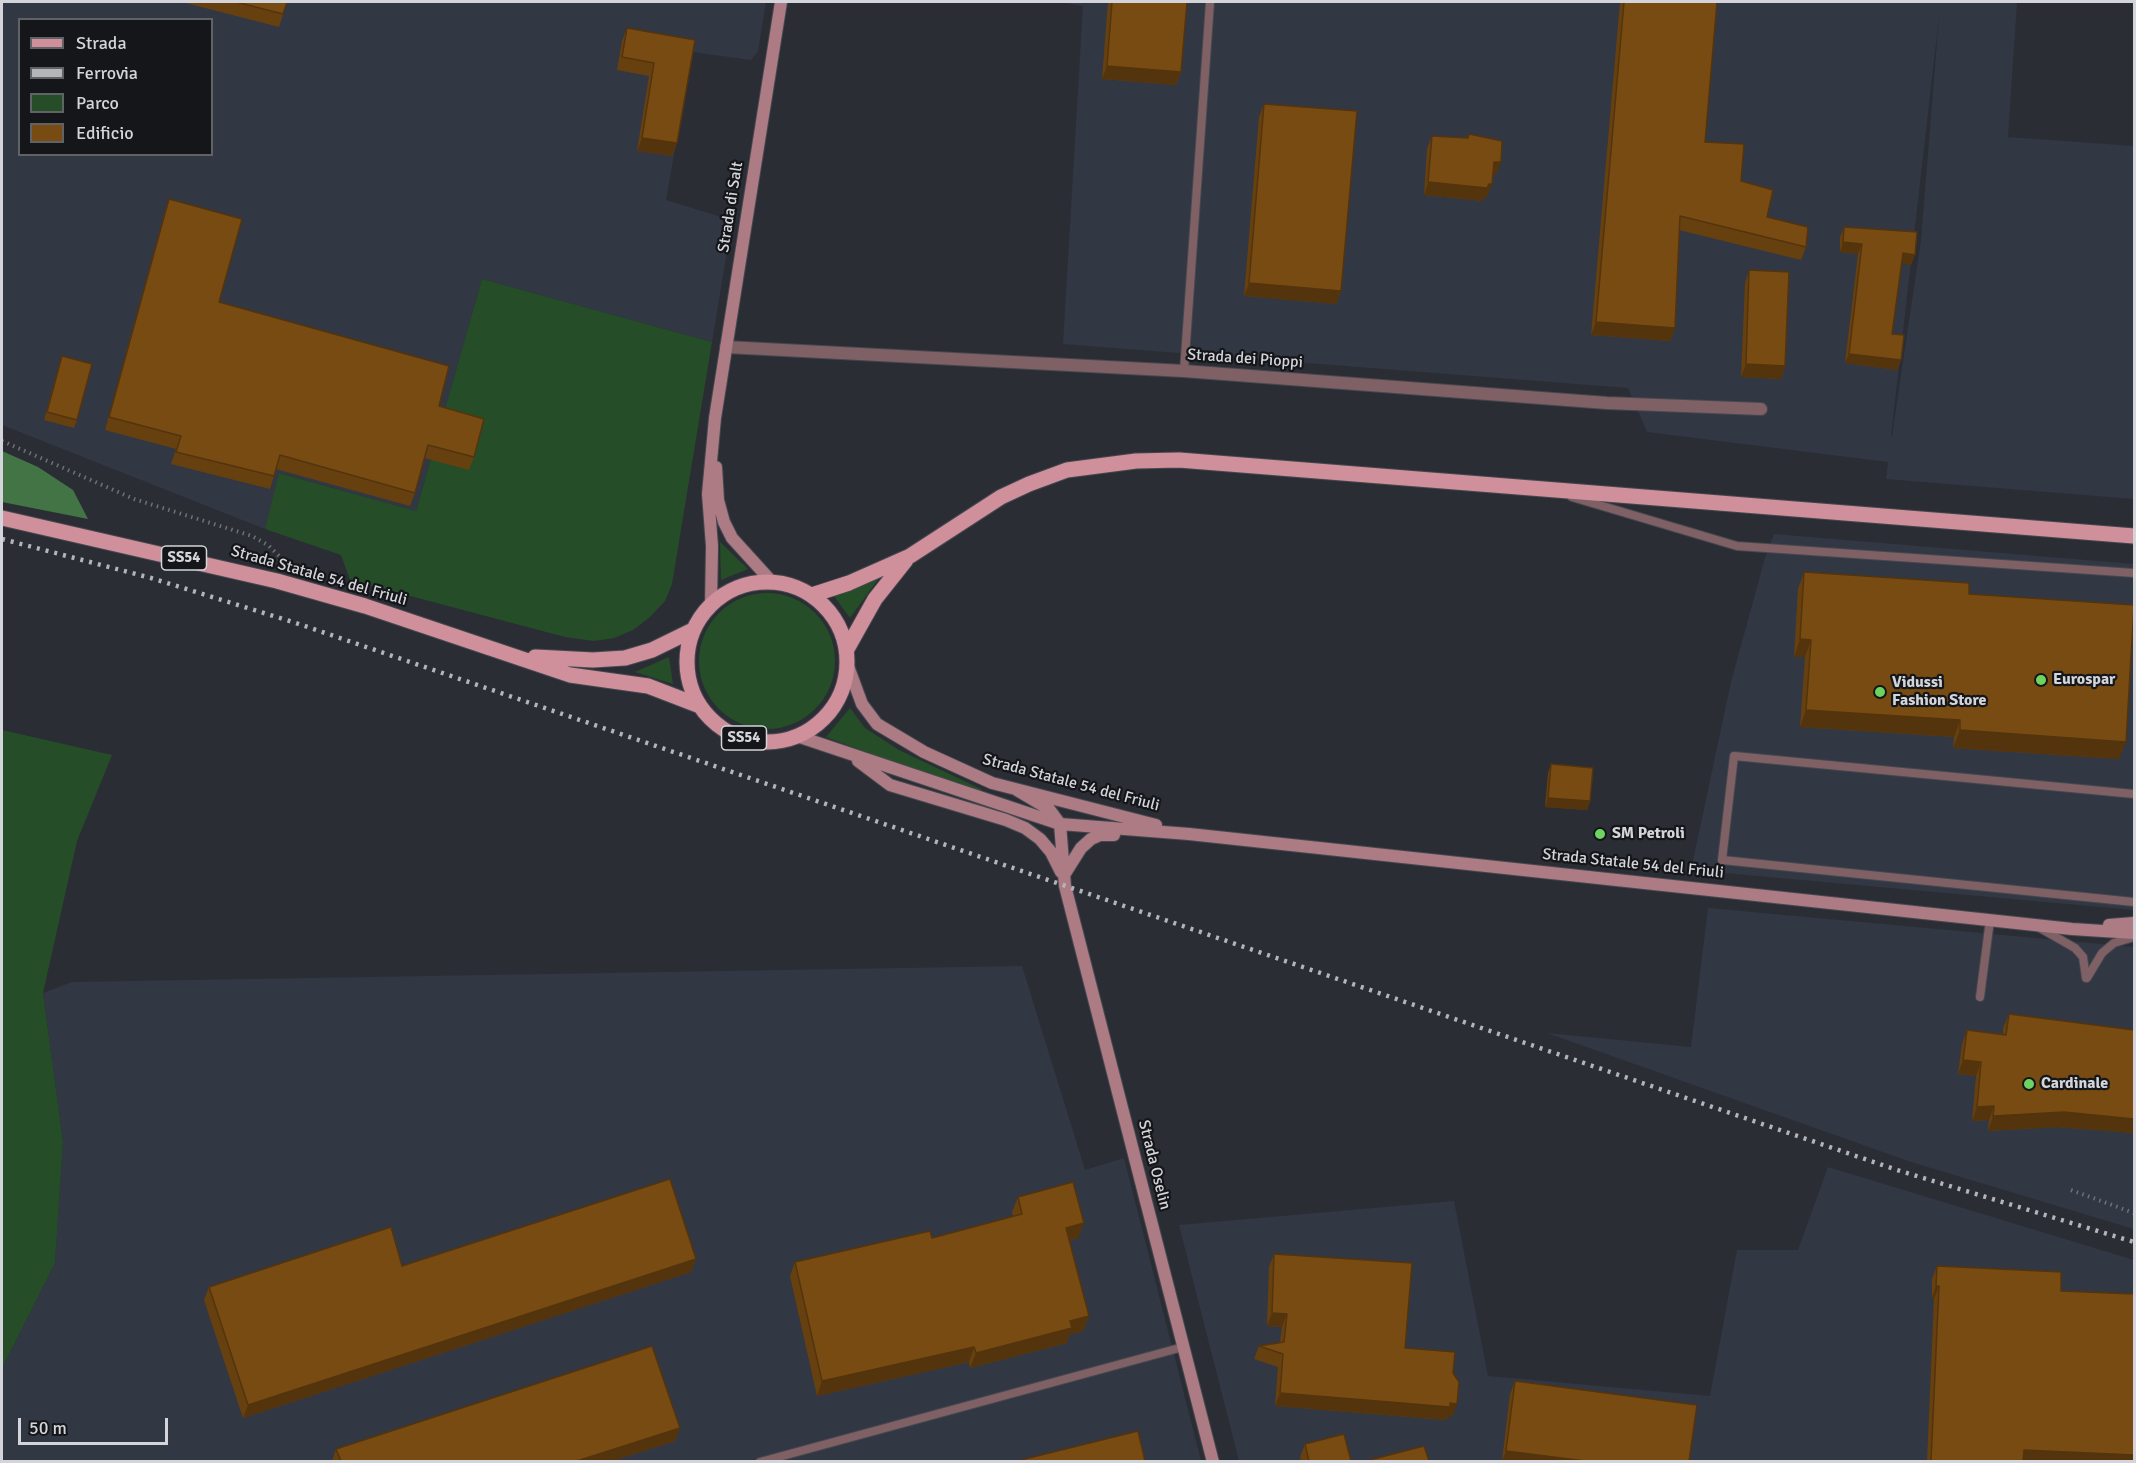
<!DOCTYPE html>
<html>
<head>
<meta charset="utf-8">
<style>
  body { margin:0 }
  #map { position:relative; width:2136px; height:1463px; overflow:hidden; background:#2b2d35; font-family:Signika,sans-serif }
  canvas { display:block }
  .frame { position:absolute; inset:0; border:3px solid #d3d5da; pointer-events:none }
  .legend { position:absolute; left:18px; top:18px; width:195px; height:138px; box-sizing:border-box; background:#141619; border:2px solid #606266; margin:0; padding:8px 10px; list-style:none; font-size:18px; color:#d3d5da }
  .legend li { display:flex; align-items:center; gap:12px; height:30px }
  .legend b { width:30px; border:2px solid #606266 }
  .scale { position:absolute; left:18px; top:1418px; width:150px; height:27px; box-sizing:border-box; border:3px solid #d3d5da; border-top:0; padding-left:8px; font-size:18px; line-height:21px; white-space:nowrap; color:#d3d5da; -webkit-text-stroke:4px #141619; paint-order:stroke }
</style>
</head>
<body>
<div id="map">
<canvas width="2136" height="1463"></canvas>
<div class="frame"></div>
<ul class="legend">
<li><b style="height:8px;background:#cf909b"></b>Strada</li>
<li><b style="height:8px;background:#b3b5bb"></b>Ferrovia</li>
<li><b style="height:16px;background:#254d28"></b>Parco</li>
<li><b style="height:16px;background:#784b13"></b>Edificio</li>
</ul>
<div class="scale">50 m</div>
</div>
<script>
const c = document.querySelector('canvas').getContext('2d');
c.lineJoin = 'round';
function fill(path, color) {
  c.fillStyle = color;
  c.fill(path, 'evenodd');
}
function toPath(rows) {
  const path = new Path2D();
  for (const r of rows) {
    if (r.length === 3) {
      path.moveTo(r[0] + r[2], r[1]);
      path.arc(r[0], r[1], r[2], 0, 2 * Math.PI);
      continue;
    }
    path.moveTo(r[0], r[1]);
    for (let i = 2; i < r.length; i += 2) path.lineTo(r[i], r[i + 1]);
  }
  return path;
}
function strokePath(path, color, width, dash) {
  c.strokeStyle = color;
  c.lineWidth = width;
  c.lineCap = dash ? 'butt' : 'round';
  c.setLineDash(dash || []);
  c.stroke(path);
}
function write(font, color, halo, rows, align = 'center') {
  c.font = font + ' Signika,sans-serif';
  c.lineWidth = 4.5;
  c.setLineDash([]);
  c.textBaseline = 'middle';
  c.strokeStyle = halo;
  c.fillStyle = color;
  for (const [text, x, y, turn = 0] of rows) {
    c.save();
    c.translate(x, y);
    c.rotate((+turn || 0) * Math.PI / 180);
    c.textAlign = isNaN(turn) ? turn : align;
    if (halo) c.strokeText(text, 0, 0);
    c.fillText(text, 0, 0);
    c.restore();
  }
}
const built = toPath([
  [2,2,766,2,758,51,751,60,692,52,666,200,718,216,727,222,729,239,712,342,482,279,416,511,280,473,265,529,2,425],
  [20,20,212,20,212,154,20,154],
  [1058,2,2017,2,2008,137,2134,146,2134,499,1886,479,1888,462,1647,432,1628,388,1063,344,1083,6],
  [1939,17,1921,240,1892,436,1891,436],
  [1774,534,2134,564,2134,910,1691,870,1731,682,1765,558],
  [1708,908,2134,947,2134,1229,1911,1162,1547,1033,1691,1047],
  [1022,966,1085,1170,1124,1158,1201,1461,2,1461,2,1368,55,1263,63,1142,43,993,72,982],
  [1828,1167,2134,1260,2134,1461,1239,1461,1179,1225,1454,1201,1488,1376,1710,1396,1737,1250,1798,1250]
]);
const green = toPath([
  [482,279,712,342,672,584,665,601,650,617,633,630,614,638,594,641,565,637,350,580,341,555,265,529,279,473,416,511],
  [720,542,748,569,721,580],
  [879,578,850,618,834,596],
  [767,661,68],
  [669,657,673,684,635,672],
  [850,708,865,728,899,750,981,789,983,792,978,794,826,737],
  [2,730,112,755,77,841,43,993,63,1142,55,1263,2,1368]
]);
const forest = toPath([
  [2,451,38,467,73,490,88,519,2,502]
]);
const path = toPath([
  [2,441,134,499,252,536,268,545,280,557,279,565],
  [2071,1190,2134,1213]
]);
const lane = toPath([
  [1184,371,1210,2],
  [1572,497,1737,546,2134,573],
  [2134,794,1734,756,1722,860,2134,902],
  [2040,928,2075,948,2083,957,2086,978],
  [2087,978,2102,953,2114,943,2134,937],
  [1980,997,1990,920],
  [760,1462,1183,1347]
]);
const street = toPath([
  [726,347,1184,371,1607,403,1761,409]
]);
const secondary = toPath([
  [716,467,718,500,724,522,732,538,772,582],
  [711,605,712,546,708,494,715,418,781,2],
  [848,666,862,704,877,724,924,752,992,783,1156,825],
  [797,736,1060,824,1189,834,2072,929,2134,933],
  [858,761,890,785,1006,820,1025,828,1040,839,1051,852,1061,872],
  [1017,790,1049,809,1060,824,1065,886,1213,1462],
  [1064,875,1081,848,1091,839,1100,835,1114,835],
  [2109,925,2134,923]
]);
const primary = toPath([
  [2,518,277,581,365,606,570,675,648,686,700,706],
  [767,662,80],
  [812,595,849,583,910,556,1001,497,1029,484,1067,470,1136,461,1179,460,2134,536],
  [847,649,875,599,906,560],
  [535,657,593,660,625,658,652,650,693,630]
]);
const rail = toPath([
  [2,539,151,578,296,623,1897,1170,2134,1242]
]);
const wall = toPath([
  [182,2,287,2,279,27],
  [1108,2,1187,2,1181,72,1176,85,1102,79],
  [1620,2,1717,2,1705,142,1741,181,1767,217,1806,247,1801,260,1679,230,1675,328,1670,341,1591,335],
  [627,28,695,40,677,143,672,156,637,151,649,76,617,70,622,41],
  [1264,104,1341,291,1336,304,1244,296,1259,117],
  [1469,134,1496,175,1493,175,1487,197,1484,197,1483,201,1424,195,1427,149,1432,136,1467,138],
  [169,199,219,302,439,406,474,457,469,470,424,458,415,493,410,506,276,469,270,489,171,464,176,449,105,430,165,212],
  [1844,227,1911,265,1902,263,1892,334,1901,360,1897,370,1845,363,1858,254,1840,252,1840,237],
  [1749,270,1785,366,1781,379,1741,377,1745,283],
  [62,356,77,420,74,428,44,420],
  [1804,572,1969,594,2119,759,1953,748,1954,737,1800,727,1805,657,1794,657,1798,589],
  [1551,764,1590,801,1587,810,1545,807,1548,773],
  [2009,1014,2134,1030,2134,1133,2058,1127,1988,1131,1989,1120,1972,1121,1976,1076,1958,1074,1962,1044,1967,1030,2003,1034,2003,1028],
  [1018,1197,1078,1238,1069,1241,1089,1316,1083,1331,1069,1335,1067,1343,970,1368,969,1362,817,1396,790,1276,795,1262,932,1238,1013,1217,1012,1212],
  [1274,1254,1405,1348,1453,1373,1452,1417,1447,1417,1446,1420,1275,1406,1278,1367,1254,1359,1259,1346,1280,1342,1282,1327,1267,1326,1269,1267],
  [696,1259,691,1272,243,1418,204,1300,209,1287,402,1266],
  [1937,1266,2061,1291,2134,1461,1927,1461,1934,1299,1932,1298,1932,1279],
  [1515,1381,1689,1461,1502,1461,1510,1394],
  [680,1428,675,1441,612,1461,332,1461,336,1449],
  [1305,1444,1351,1461,1301,1461,1300,1457]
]);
const shadedWall = toPath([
  [1107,66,1181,72,1176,85,1102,79],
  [642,138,677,143,672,156,637,151],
  [1494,162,1501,162,1496,175,1490,175],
  [1428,182,1489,184,1492,184,1487,197,1484,197,1483,201,1424,195],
  [1843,242,1862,244,1858,254,1840,252],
  [1903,253,1915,255,1911,265,1900,263],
  [1249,283,1341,291,1336,304,1244,296],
  [1596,322,1675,328,1670,341,1591,335],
  [1849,354,1901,360,1897,370,1845,363],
  [1746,364,1785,366,1781,379,1741,377],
  [1800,639,1811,640,1805,657,1794,657],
  [1806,710,1960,720,1954,737,1800,727],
  [1960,730,2126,742,2119,759,1953,748],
  [1548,798,1590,801,1587,810,1545,807],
  [1963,1060,1981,1062,1976,1076,1958,1074],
  [1994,1106,1989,1120,1972,1121,1977,1107],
  [2064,1112,2134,1119,2134,1133,2058,1127,1988,1131,1993,1116],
  [1084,1223,1078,1238,1060,1243,1066,1228],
  [696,1259,691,1272,243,1418,248,1405],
  [1936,1286,1939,1286,1934,1299,1932,1298],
  [1272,1313,1287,1314,1282,1327,1267,1326],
  [1089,1316,1083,1331,1069,1335,1067,1343,970,1368,976,1353],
  [974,1347,969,1362,817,1396,822,1381],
  [1280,1393,1450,1403,1457,1404,1452,1417,1447,1417,1446,1420,1275,1406],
  [680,1428,675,1441,612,1461,577,1461],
  [2024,1450,2134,1455,2134,1461,2020,1461],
  [1506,1451,1585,1461,1502,1461]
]);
const building = toPath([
  [236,2,287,2,283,14,236,2],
  [1112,2,1187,2,1181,72,1107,66,1112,2],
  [1624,2,1717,2,1705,142,1744,144,1741,181,1773,190,1767,217,1808,227,1806,247,1680,216,1675,328,1596,322,1624,2],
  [627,28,695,40,677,143,642,138,654,63,622,57,627,28],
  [1264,104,1357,111,1341,291,1249,283,1264,104],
  [1469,134,1502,141,1501,162,1494,162,1492,184,1489,184,1487,188,1428,182,1432,136,1468,138,1469,134],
  [169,199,242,219,219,302,449,366,439,406,484,419,474,457,428,445,415,493,280,455,274,476,176,452,181,436,109,417,169,199],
  [1844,227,1917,232,1915,255,1903,253,1892,334,1904,335,1901,360,1849,354,1862,244,1843,242,1844,227],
  [1749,270,1789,272,1785,366,1746,364,1749,270],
  [62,356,92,364,77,420,47,412,62,356],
  [1804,572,1969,583,1969,594,2134,605,2126,742,1960,730,1960,720,1806,710,1811,640,1800,639,1804,572],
  [1551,764,1593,768,1590,801,1548,798,1551,764],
  [2009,1014,2134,1030,2134,1119,2064,1112,1993,1116,1994,1106,1977,1107,1981,1062,1963,1060,1967,1030,2006,1035,2009,1014],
  [670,1179,696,1259,248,1405,209,1287,391,1227,402,1266,670,1179],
  [1073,1182,1084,1223,1066,1228,1089,1316,1070,1321,1072,1328,976,1353,974,1347,822,1381,795,1262,930,1231,932,1238,1022,1214,1018,1197,1073,1182],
  [1274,1254,1412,1263,1405,1348,1455,1352,1453,1373,1459,1382,1457,1404,1450,1403,1450,1407,1280,1393,1283,1354,1259,1346,1284,1342,1287,1314,1272,1313,1274,1254],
  [1937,1266,2061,1272,2061,1291,2134,1294,2134,1455,2024,1450,2023,1461,1931,1461,1939,1286,1936,1286,1937,1266],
  [652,1346,680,1428,577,1461,341,1461,336,1449,652,1346],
  [1515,1381,1697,1405,1689,1461,1585,1461,1506,1451,1515,1381],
  [1138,1431,1145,1461,1017,1461,1138,1431],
  [1344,1434,1351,1461,1309,1461,1305,1444,1344,1434],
  [1424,1446,1429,1461,1366,1461,1424,1446]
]);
const markers = [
  [2041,680,6,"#6dd361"],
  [1880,692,6,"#6dd361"],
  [1600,834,6,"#6dd361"],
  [2029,1084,6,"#6dd361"]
];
const shields = [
  [184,558,45],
  [744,738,45]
];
const shieldNames = [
  ["SS54",184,558],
  ["SS54",744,738]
];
const streetNames = [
  ["Strada di Salt",731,207,-81],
  ["Strada dei Pioppi",1245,359,4],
  ["Strada Statale 54 del Friuli",319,576,16],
  ["Strada Statale 54 del Friuli",1071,783,15],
  ["Strada Statale 54 del Friuli",1633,864,6],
  ["Strada Oselin",1154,1165,76]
];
const poiNames = [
  ["Eurospar",2053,680],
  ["Vidussi",1892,683],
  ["Fashion Store",1892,701],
  ["SM Petroli",1612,834],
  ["Cardinale",2041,1084]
];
fill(built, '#323744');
fill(green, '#254d28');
fill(forest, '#427445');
strokePath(lane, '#46484f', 10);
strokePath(street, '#46484f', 14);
strokePath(secondary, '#46484f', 14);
strokePath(primary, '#46484f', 17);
strokePath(path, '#6f7177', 4, [1.5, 4.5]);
strokePath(lane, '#7f6065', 8);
strokePath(street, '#7f6065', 12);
strokePath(secondary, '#ac7b84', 12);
strokePath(primary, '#cf909b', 15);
strokePath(rail, '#b3b5bb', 4.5, [3, 6]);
fill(wall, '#674010');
fill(shadedWall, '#54340d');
fill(building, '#784b13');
strokePath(building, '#54340d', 1.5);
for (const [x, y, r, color] of markers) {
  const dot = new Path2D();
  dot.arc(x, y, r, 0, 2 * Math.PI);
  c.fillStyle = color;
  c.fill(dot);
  strokePath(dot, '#141619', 2);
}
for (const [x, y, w] of shields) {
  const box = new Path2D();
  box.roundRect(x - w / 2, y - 12, w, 24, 4.5);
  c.fillStyle = '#141619';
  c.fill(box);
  strokePath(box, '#d3d5da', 1.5);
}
write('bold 15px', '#d3d5da', null, shieldNames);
write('16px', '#d3d5da', '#141619', streetNames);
write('bold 16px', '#d3d5da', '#141619', poiNames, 'left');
</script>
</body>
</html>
